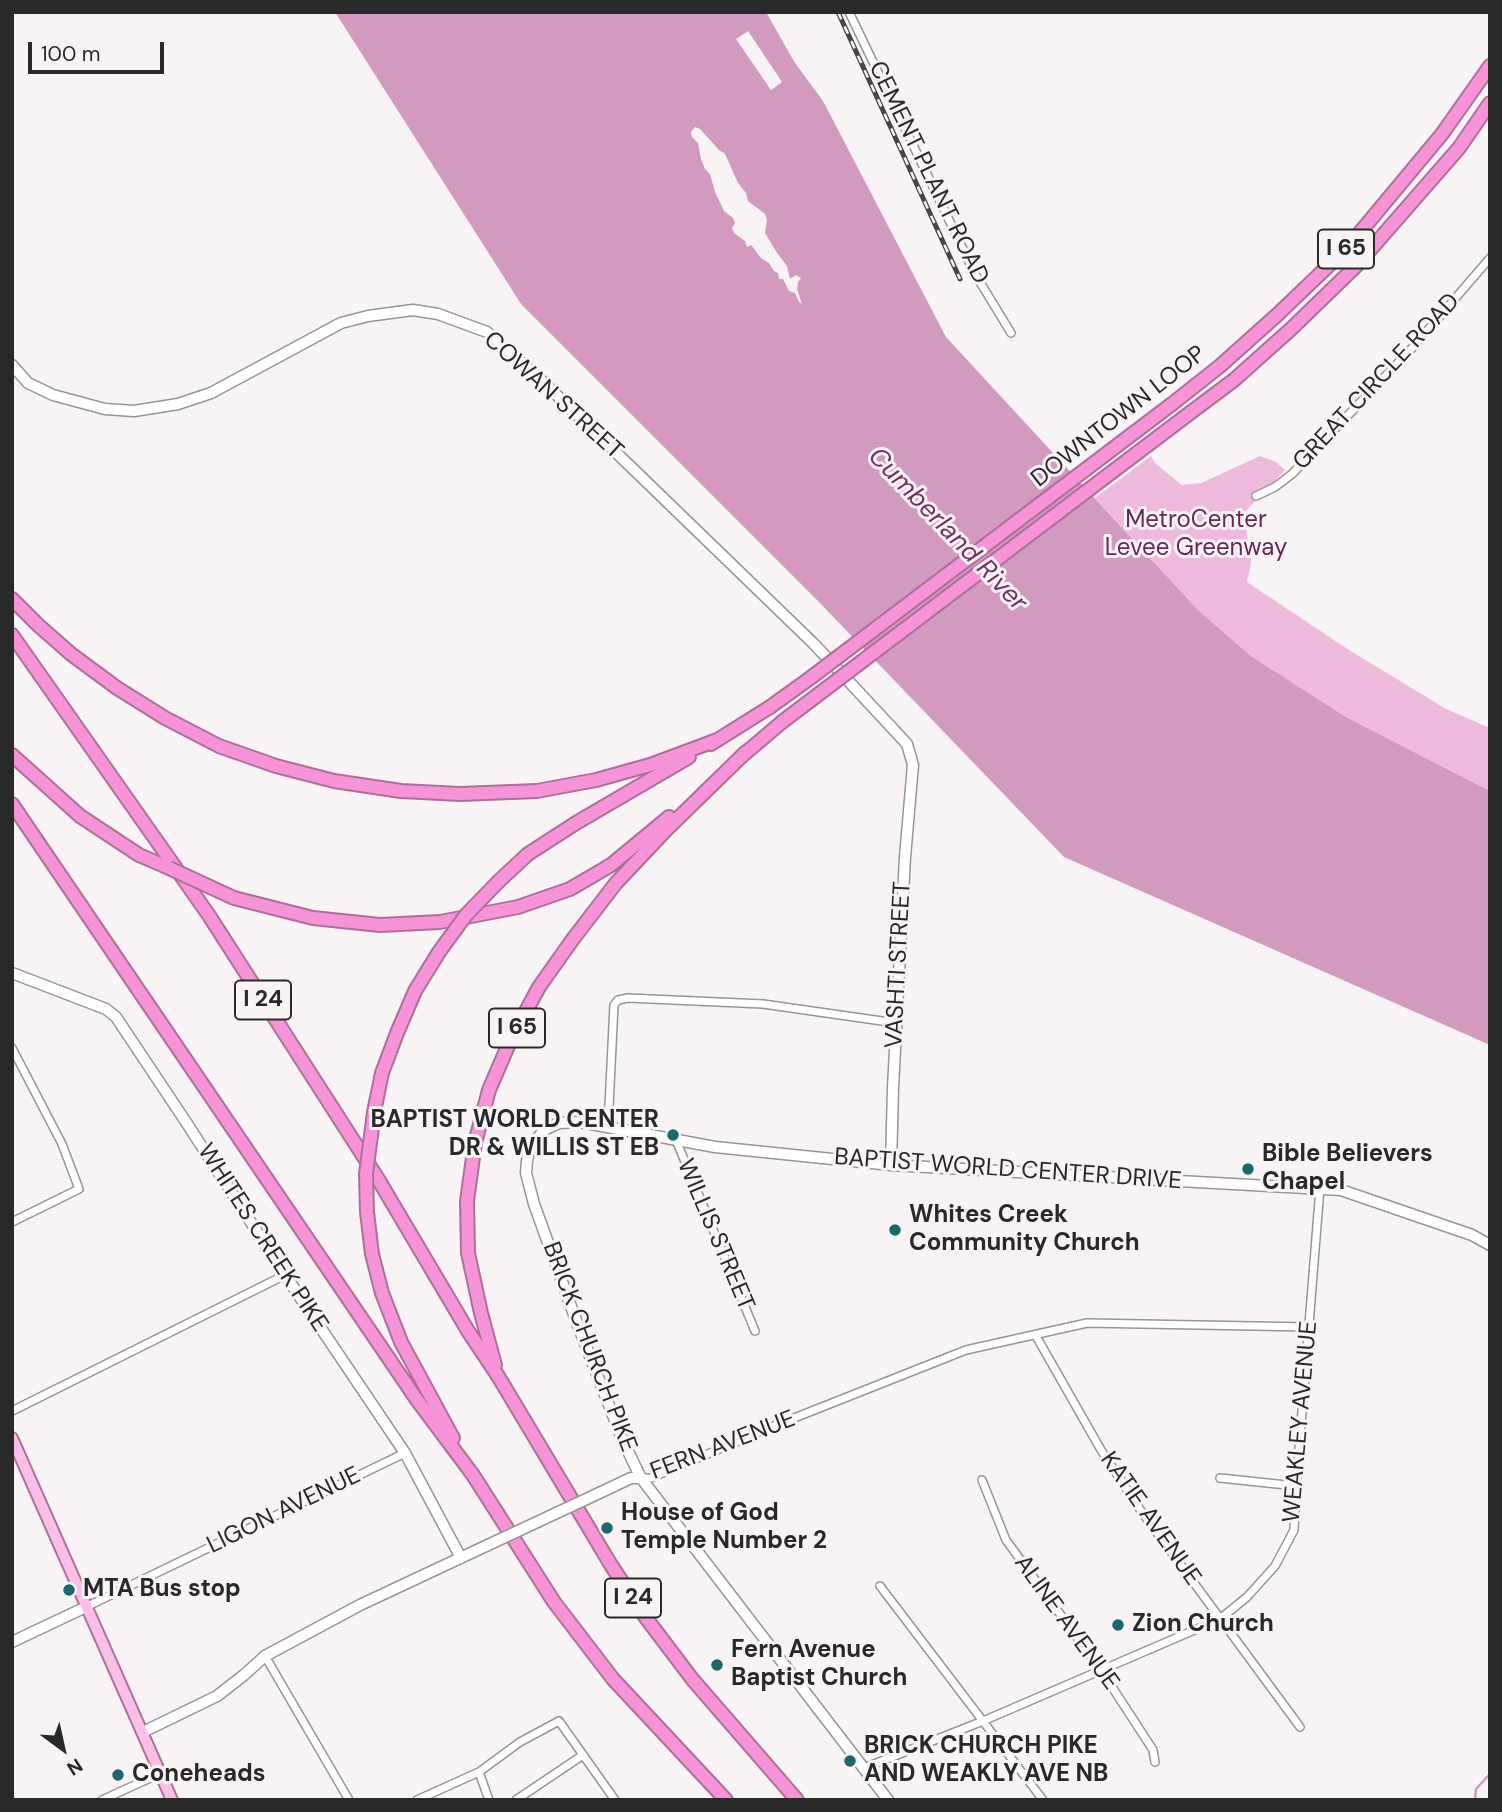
<!DOCTYPE html>
<html>
<head>
<meta charset="utf-8">
<style>
  body { margin:0 }
  #map { position:relative; width:1502px; height:1812px; overflow:hidden; background:#f8f4f6; font-family:"DM Sans",sans-serif }
  canvas { display:block }
  .frame { position:absolute; inset:0; border:14px solid #2a292a; pointer-events:none }
  .north { position:absolute; left:28px; top:1714px; width:70px; height:70px; -webkit-text-stroke:5px #f8f4f6; paint-order:stroke; rotate:147deg; font-size:19px; font-weight:700; line-height:28px; text-align:center; color:#2a292a }
  .north::after { content:''; display:block; margin:auto; width:24px; height:32px; background:#2a292a; clip-path:polygon(50% 0,100% 100%,50% 72%,0 100%) }
  .scale { position:absolute; left:28px; top:42px; width:136px; height:32px; box-sizing:border-box; border:4px solid #2a292a; border-top:0; padding-left:9px; font-size:21px; line-height:24px; white-space:nowrap; color:#2a292a; -webkit-text-stroke:5px #f8f4f6; paint-order:stroke }
</style>
</head>
<body>
<div id="map">
<canvas width="1502" height="1812"></canvas>
<div class="frame"></div>
<div class="north">N</div>
<div class="scale">100 m</div>
</div>
<script>
const c = document.querySelector('canvas').getContext('2d');
c.lineJoin = 'round';
function fill(path, color) {
  c.fillStyle = color;
  c.fill(path, 'evenodd');
}
function toPath(rows) {
  const path = new Path2D();
  for (const r of rows) {
    path.moveTo(r[0], r[1]);
    for (let i = 2; i < r.length; i += 2) path.lineTo(r[i], r[i + 1]);
  }
  return path;
}
function strokePath(path, color, width, dash) {
  c.strokeStyle = color;
  c.lineWidth = width;
  c.lineCap = dash ? 'butt' : 'round';
  c.setLineDash(dash || []);
  c.stroke(path);
}
function write(font, color, halo, rows, align = 'center') {
  c.font = font + ' "DM Sans",sans-serif';
  c.lineWidth = 6;
  c.setLineDash([]);
  c.textBaseline = 'middle';
  c.strokeStyle = halo;
  c.fillStyle = color;
  for (const [text, x, y, turn = 0] of rows) {
    c.save();
    c.translate(x, y);
    c.rotate((+turn || 0) * Math.PI / 180);
    c.textAlign = isNaN(turn) ? turn : align;
    if (halo) c.strokeText(text, 0, 0);
    c.fillText(text, 0, 0);
    c.restore();
  }
}
const green = toPath([
  [1151,456,1155,463,1182,485,1201,483,1260,456,1276,462,1285,470,1244,513,1251,563,1247,582,1349,650,1446,709,1490,728,1490,791,1346,717,1251,656,1198,610,1095,498]
]);
const water = toPath([
  [335,12,766,12,795,63,823,101,946,337,1198,610,1251,656,1346,717,1490,791,1490,1045,1064,857,818,601,521,304],
  [748,31,782,82,771,90,736,39],
  [695,127,700,129,719,150,725,154,738,183,746,193,748,201,765,214,767,220,765,233,777,253,787,266,790,279,796,275,801,278,798,282,797,289,802,304,799,302,795,293,789,291,783,279,779,279,778,273,774,271,769,263,761,258,752,246,751,245,747,247,745,241,734,233,732,228,735,223,733,218,724,211,715,192,710,174,705,169,701,159,698,143,692,137,691,132]
]);
const stream = toPath([
  [1475,1800,1476,1789,1490,1774]
]);
const street = toPath([
  [849,12,975,274,1011,333],
  [1256,496,1275,487,1292,474,1415,345,1490,258],
  [12,1048,62,1144,79,1189,12,1222],
  [608,1127,614,1005,618,1000,628,998,763,1004,896,1023],
  [676,1140,755,1331],
  [1036,1336,1101,1450,1141,1511,1300,1727],
  [12,1411,285,1275],
  [641,1478,651,1478,774,1426,966,1350,1087,1323,1309,1327],
  [1220,1478,1296,1486],
  [982,1480,1006,1540,1101,1670,1153,1750,1155,1762],
  [880,1586,1043,1800],
  [88,1606,405,1453],
  [265,1656,349,1800],
  [864,1768,983,1721,1220,1619,1247,1597,1275,1566,1294,1530,1296,1486,1320,1188],
  [479,1772,489,1800],
  [102,1800,161,1773],
  [417,1800,479,1772,520,1742,559,1721,615,1800],
  [516,1800,583,1755]
]);
const secondary = toPath([
  [12,365,28,383,53,395,105,409,134,411,178,404,211,393,341,323,368,316,413,310,438,314,487,332,538,377,814,644,907,744,913,765,905,857,893,1088,891,1165],
  [12,973,106,1009,116,1017,184,1119,285,1275,405,1453,461,1558],
  [595,1495,631,1478,641,1478],
  [12,1642,88,1606],
  [143,1732,217,1696,244,1675,265,1656,360,1605,488,1545],
  [888,1800,641,1478,623,1441,577,1323,534,1204,526,1173,527,1161,530,1148,544,1130,559,1123,580,1122,715,1147,891,1165,1341,1190,1472,1235,1490,1245]
]);
const primary = toPath([
  [12,1438,172,1800]
]);
const highway = toPath([
  [1172,404,1220,366,1277,315,1347,248,1442,134,1490,66],
  [1182,419,1234,380,1291,329,1356,266,1459,148,1490,103],
  [12,599,38,625,71,654,117,688,165,718,219,746,276,766,334,781,401,791,460,794,537,791,596,780,650,765,717,740],
  [12,635,208,914,378,1179,468,1331,498,1376,611,1565,646,1618,693,1680,797,1800],
  [711,744,770,707],
  [12,755,80,816,139,855,169,868],
  [742,756,782,722],
  [12,804,417,1400,473,1475,554,1602,613,1679,726,1800],
  [499,881,528,854,576,823,689,757],
  [234,898,313,918,380,925,440,922,518,907,570,889,611,865,669,817],
  [374,1112,382,1073,397,1033,415,991,439,952],
  [367,1212,372,1254,382,1293,401,1342,453,1438],
  [495,1365,481,1313,468,1253,467,1201,475,1143,489,1090,511,1039,539,987,573,939,616,883,667,829,746,752]
]);
const rail = toPath([
  [838,12,960,279]
]);
const secondaryBridge = toPath([
  [488,1545,595,1495]
]);
const highwayBridge = toPath([
  [770,707,809,679,1172,404],
  [782,722,1182,419],
  [169,868,234,898],
  [439,952,466,915,499,881],
  [367,1212,366,1174,374,1112]
]);
const markers = [
  [673,1135,7,"#1a676e"],
  [1248,1169,7,"#1a676e"],
  [895,1230,7,"#1a676e"],
  [607,1528,7,"#1a676e"],
  [69,1590,7,"#1a676e"],
  [1118,1625,7,"#1a676e"],
  [717,1665,7,"#1a676e"],
  [850,1761,7,"#1a676e"],
  [118,1775,7,"#1a676e"]
];
const shields = [
  [1346,249,56],
  [263,1000,56],
  [517,1028,56],
  [633,1598,56]
];
const shieldNames = [
  ["I 65",1346,249],
  ["I 24",263,1000],
  ["I 65",517,1028],
  ["I 24",633,1598]
];
const streetNames = [
  ["CEMENT PLANT ROAD",928,173,64],
  ["GREAT CIRCLE ROAD",1377,382,-47],
  ["COWAN STREET",553,396,42],
  ["DOWNTOWN LOOP",1119,417,-38],
  ["VASHTI STREET",899,965,-87],
  ["BAPTIST WORLD CENTER DRIVE",1008,1170,4],
  ["WILLIS STREET",715,1235,67],
  ["WHITES CREEK PIKE",262,1238,57],
  ["BRICK CHURCH PIKE",589,1347,69],
  ["WEAKLEY AVENUE",1301,1422,-85],
  ["FERN AVENUE",723,1446,-21],
  ["LIGON AVENUE",284,1511,-26],
  ["KATIE AVENUE",1150,1519,55],
  ["ALINE AVENUE",1066,1623,54]
];
const parkNames = [
  ["MetroCenter",1196,521],
  ["Levee Greenway",1196,549]
];
const poiNames = [
  ["BAPTIST WORLD CENTER",659,1121,"right"],
  ["DR & WILLIS ST EB",659,1149,"right"],
  ["Bible Believers",1262,1155],
  ["Chapel",1262,1183],
  ["Whites Creek",909,1216],
  ["Community Church",909,1244],
  ["House of God",621,1514],
  ["Temple Number 2",621,1542],
  ["MTA Bus stop",83,1590],
  ["Zion Church",1132,1625],
  ["Fern Avenue",731,1651],
  ["Baptist Church",731,1679],
  ["BRICK CHURCH PIKE",864,1747],
  ["AND WEAKLY AVE NB",864,1775],
  ["Coneheads",132,1775]
];
const waterNames = [
  ["Cumberland River",947,530,46]
];
fill(green, '#edbadb');
fill(water, '#d19abe');
strokePath(stream, '#d19abe', 2.5);
strokePath(street, '#989597', 10);
strokePath(secondary, '#989597', 13);
strokePath(primary, '#af6f9a', 14);
strokePath(highway, '#af6f9a', 16);
strokePath(street, '#fff', 7);
strokePath(secondary, '#fff', 10);
strokePath(primary, '#fabfe7', 10);
strokePath(highway, '#f794d7', 12);
strokePath(rail, '#484647', 5);
strokePath(rail, '#f8f4f6', 2.5, [8]);
strokePath(secondaryBridge, '#989597', 13, []);
strokePath(highwayBridge, '#af6f9a', 16, []);
strokePath(secondaryBridge, '#fff', 10);
strokePath(highwayBridge, '#f794d7', 12);
for (const [x, y, r, color] of markers) {
  const dot = new Path2D();
  dot.arc(x, y, r, 0, 2 * Math.PI);
  c.fillStyle = color;
  c.fill(dot);
  strokePath(dot, '#f8f4f6', 2.5);
}
for (const [x, y, w] of shields) {
  const box = new Path2D();
  box.roundRect(x - w / 2, y - 19.5, w, 39, 5);
  c.fillStyle = '#f8f4f6';
  c.fill(box);
  strokePath(box, '#2a292a', 2);
}
write('bold 23px', '#2a292a', null, shieldNames);
write('24px', '#2a292a', '#f8f4f6', streetNames);
write('24px', '#672655', '#f8f4f6', parkNames);
write('bold 24px', '#2a292a', '#f8f4f6', poiNames, 'left');
write('italic 26px', '#743260', '#f8f4f6', waterNames);
</script>
</body>
</html>
